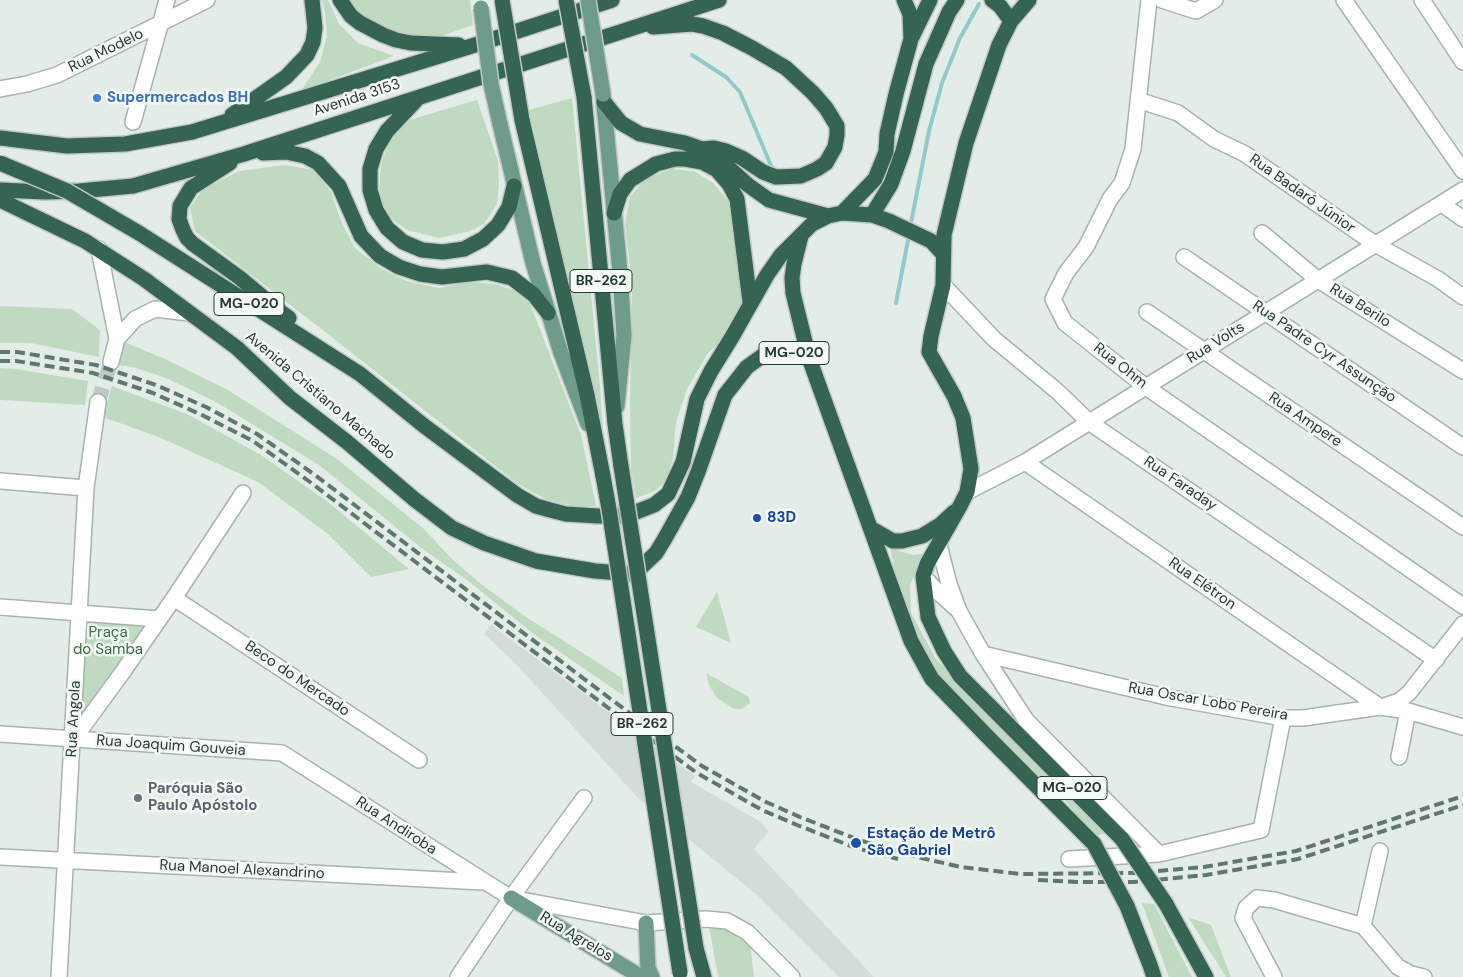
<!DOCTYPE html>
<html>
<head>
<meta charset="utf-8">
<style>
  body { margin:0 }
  canvas { display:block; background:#e4ece7 }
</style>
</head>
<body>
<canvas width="1463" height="977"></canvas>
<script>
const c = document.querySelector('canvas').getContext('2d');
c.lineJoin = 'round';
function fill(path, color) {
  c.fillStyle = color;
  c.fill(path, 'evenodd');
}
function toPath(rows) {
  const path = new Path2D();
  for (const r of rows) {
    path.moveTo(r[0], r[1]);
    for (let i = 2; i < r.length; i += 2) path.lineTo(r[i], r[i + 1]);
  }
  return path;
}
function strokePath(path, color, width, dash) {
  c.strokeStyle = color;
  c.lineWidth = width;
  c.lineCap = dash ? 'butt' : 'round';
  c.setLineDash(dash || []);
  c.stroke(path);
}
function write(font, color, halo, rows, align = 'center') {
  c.font = font + ' "DM Sans",sans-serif';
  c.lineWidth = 5;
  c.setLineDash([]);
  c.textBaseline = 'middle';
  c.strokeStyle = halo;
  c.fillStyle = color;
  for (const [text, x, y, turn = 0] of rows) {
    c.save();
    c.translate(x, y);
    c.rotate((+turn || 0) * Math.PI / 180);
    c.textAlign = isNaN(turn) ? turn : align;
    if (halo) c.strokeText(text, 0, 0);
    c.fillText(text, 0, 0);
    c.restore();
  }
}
const built = toPath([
  [491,625,695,776,691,782,759,821,769,831,754,849,874,977,839,977,756,894,639,799,514,662,484,634]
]);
const green = toPath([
  [322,0,328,0,339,24,358,43,394,56,301,91,320,62,327,36,325,12],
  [350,0,470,0,473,25,427,41,402,41,358,19],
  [572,98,600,386,603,433,529,110],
  [477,100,498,161,499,184,497,204,484,224,467,232,439,238,407,230,389,217,379,196,381,164,393,134,402,122],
  [285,165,314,170,331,192,341,221,355,248,380,268,406,281,439,288,469,282,494,284,514,290,529,301,581,435,596,506,573,506,548,500,518,484,324,331,195,231,190,208,202,190,239,171],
  [671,169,694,171,713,183,730,203,744,303,729,334,708,353,687,389,676,422,673,459,666,480,655,491,636,498,631,471,630,405,632,285,625,224,630,197,645,179],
  [0,306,72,309,100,330,99,357,31,343,0,343],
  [122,341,165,359,228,390,337,459,424,529,452,559,481,584,526,617,622,678,624,696,535,635,467,580,424,550,319,465,216,402,166,378,133,367,116,365],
  [0,368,16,369,88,381,85,405,0,400],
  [112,386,189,415,261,455,328,502,409,569,371,577,328,534,258,482,161,438,103,417],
  [890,548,913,555,927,553,910,584,911,613,936,659,981,708,1083,809,1105,833,1096,836,1059,794,1013,752,935,670,917,642,903,606],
  [717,592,731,643,696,627],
  [88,618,149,622,87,714,81,712],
  [706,673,749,697,750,703,742,709,734,709,717,698,709,685],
  [1142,903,1154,904,1192,977,1169,977],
  [1188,917,1211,925,1231,977,1226,977],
  [709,926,722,926,750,943,754,977,718,977]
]);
const stream = toPath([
  [692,55,726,77,740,92,772,168],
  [910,228,929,131,942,83,960,38,979,4],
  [896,303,909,235]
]);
const minorTunnel = toPath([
  [98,402,111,362]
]);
const minor = toPath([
  [1149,0,1133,149,1122,183,1110,199,1086,247,1066,273,1053,299,1065,323,1146,387,1463,606],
  [1162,0,1196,11,1215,0],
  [1344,0,1463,171],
  [1422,0,1463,62],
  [0,89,27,84,57,75,207,0],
  [1138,100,1178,113,1214,139,1245,154,1375,244,1438,279,1463,297],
  [133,122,167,0],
  [1442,204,1463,219],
  [1262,233,1318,280,1463,371],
  [99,249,117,339],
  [1184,257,1463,447],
  [943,285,994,339,1057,391,1089,422,1436,660],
  [1147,312,1463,527],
  [111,362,117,339,135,319,155,309,189,313],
  [1025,462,1380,707],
  [0,481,86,488],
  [967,492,1025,462,1463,190],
  [939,545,949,584,959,611,983,654,1026,720,1159,854],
  [923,576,937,591,958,610],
  [174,598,419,760],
  [0,607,159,619],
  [983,654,1166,697,1283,718,1303,718,1380,707,1408,711,1463,727],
  [1384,706,1399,701,1409,693,1463,624],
  [0,734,282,753,511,898,646,923,706,919,727,921,747,932,792,977],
  [73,740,122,673,174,598,243,493],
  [1399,757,1408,711],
  [0,857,483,882],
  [1069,859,1159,854,1261,830,1283,718],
  [1363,926,1380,851],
  [59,977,86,488,98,402],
  [458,977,511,898,584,798],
  [1274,977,1243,918,1246,908,1257,898,1274,900,1363,926,1398,967,1411,974,1424,977]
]);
const major = toPath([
  [603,95,620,272,624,335,617,406],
  [500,124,533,263,561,353,588,424],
  [511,898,641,977],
  [646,923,648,968,652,977]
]);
const highway = toPath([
  [340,0,351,16,360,23,383,35,396,40,411,43,459,45],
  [992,0,1000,6,1011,21],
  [1029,0,1011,21,999,45,966,143,944,235,943,285,931,336,929,352,954,396,963,418,971,469,967,492,960,506,927,564,923,576,928,617,944,651,960,676,1122,839],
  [653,27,692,24,703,26,723,33,752,48,786,68,813,93,826,108,837,126,837,135,835,147,826,163,817,169,801,176,776,177,763,172,742,158,726,151,714,148,702,149],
  [912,37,930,0],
  [584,97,615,424,621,466],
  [418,98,387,131,376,149,370,169,370,190,376,210,387,228,403,242,422,250,443,252,464,249,483,239,498,225,509,207,514,186],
  [604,102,621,123,640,134,685,143,702,149,728,167,748,185,769,200,828,216],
  [232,115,286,77,307,55,313,42,315,28,312,0],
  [522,120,587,395,603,476],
  [0,138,67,146,125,144,192,132,475,45,612,0],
  [263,153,286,152,305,156,318,163,339,186,361,236,380,256,399,267,420,274,442,277,487,272,512,278,534,295,548,313],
  [230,163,191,188,180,206,179,219,183,230,187,238,193,244,240,278,278,310,289,318],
  [0,190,45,192,79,191,133,186,244,154,719,0],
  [0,200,85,241,144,279,237,348,290,398,347,442,414,499,452,528,484,543,536,561,595,571,634,574,656,553,664,540,688,497,698,472,725,395,747,367,765,354,775,351,792,352,809,358,911,641,928,672,932,679,985,734,1094,844],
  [614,213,620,194,630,180,656,164,675,159,685,159,702,162,717,170,729,184,737,199,750,302],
  [842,213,875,179,886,152,887,134,896,94,911,39,910,14,904,0],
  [872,215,891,184,903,151,926,64,949,12,957,0],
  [139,233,360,374,423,425,517,495,536,506,550,510,566,514,598,516,620,516,636,512,654,505,668,494,683,462,697,399,711,371,732,337,767,275,781,255,812,224,828,216,842,213,872,215,889,221,931,241,943,254],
  [801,236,794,264,792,278,793,293,809,358],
  [872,529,893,541,902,541,922,536,940,525,954,512],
  [1166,904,1206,977],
  [1127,906,1150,965,1154,977],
  [696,948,704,977]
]);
const rail = toPath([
  [0,352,17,352,96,365,156,385,206,407,257,434,315,475,612,700,702,766,766,802,800,817,859,840,917,857,961,867,1020,874,1134,873,1204,867,1296,851,1463,796],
  [0,361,16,361,93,373,153,393,202,415,253,441,310,482,607,707,697,773,762,810,797,825,856,848,898,859],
  [1038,880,1077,882,1134,882,1206,875,1298,859,1463,805]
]);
const majorBridge = toPath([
  [588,0,603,94],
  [481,8,491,84,500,124]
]);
const highwayBridge = toPath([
  [502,0,522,120],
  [566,0,584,97],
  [0,163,67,191,139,233],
  [621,466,696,948],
  [603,476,609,509,680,973],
  [1122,839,1166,904],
  [1094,844,1127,906]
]);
const markers = [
  [97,98,5,"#3f7fe0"],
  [757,518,5,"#1a4fb4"],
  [138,798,5,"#6b7280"],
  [856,843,6,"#1a4fb4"]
];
const shields = [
  [601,281,62],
  [249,304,70],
  [794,353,70],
  [642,724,62],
  [1072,788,70]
];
const shieldNames = [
  ["BR-262",601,281],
  ["MG-020",249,304],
  ["MG-020",794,353],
  ["BR-262",642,724],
  ["MG-020",1072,788]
];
const streetNames = [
  ["Rua Modelo",106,51,-26],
  ["Avenida 3153",357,98,-18],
  ["Rua Badaró Júnior",1302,194,35],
  ["Rua Berilo",1360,306,32],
  ["Rua Volts",1216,343,-32],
  ["Rua Padre Cyr Assunção",1324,352,34],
  ["Rua Ohm",1120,366,38],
  ["Avenida Cristiano Machado",320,396,40],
  ["Rua Ampere",1305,420,34],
  ["Rua Faraday",1180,484,34],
  ["Rua Elétron",1202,584,35],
  ["Beco do Mercado",297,679,34],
  ["Rua Oscar Lobo Pereira",1208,702,10],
  ["Rua Angola",74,719,-87],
  ["Rua Joaquim Gouveia",171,746,4],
  ["Rua Andiroba",396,826,33],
  ["Rua Manoel Alexandrino",242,870,3],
  ["Rua Agrelos",576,937,31]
];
const shopNames = [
  ["Supermercados BH",107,98]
];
const transitNames = [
  ["83D",767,518],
  ["Estação de Metrô",867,834],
  ["São Gabriel",867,851]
];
const parkNames = [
  ["Praça",108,633],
  ["do Samba",108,650]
];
const worshipNames = [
  ["Paróquia São",148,789],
  ["Paulo Apóstolo",148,806]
];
fill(built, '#d3dcd6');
fill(green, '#c0dac2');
strokePath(stream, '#93cac9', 4);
strokePath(minorTunnel, '#bec9c3', 15, [15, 8]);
strokePath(minor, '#a7b3ad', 18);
strokePath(major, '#c2c8c6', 18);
strokePath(highway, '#c2c8c6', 18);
strokePath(minor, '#fff', 15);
strokePath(major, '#6e9c88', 15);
strokePath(highway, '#356452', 15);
strokePath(rail, '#60776d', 4, [10, 5]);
strokePath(majorBridge, '#c2c8c6', 18, []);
strokePath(highwayBridge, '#c2c8c6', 18, []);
strokePath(majorBridge, '#6e9c88', 15);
strokePath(highwayBridge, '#356452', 15);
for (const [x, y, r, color] of markers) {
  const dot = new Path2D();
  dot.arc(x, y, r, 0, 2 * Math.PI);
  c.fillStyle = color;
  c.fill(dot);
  strokePath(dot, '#f5f9f6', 2);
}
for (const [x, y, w] of shields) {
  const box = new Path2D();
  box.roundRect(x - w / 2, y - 11.5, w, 23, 4);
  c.fillStyle = '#f5f9f6';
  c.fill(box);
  strokePath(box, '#263b32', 1);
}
write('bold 14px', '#263b32', null, shieldNames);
write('15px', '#263b32', '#f5f9f6', streetNames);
write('bold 15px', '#366cbe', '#f5f9f6', shopNames, 'left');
write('bold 15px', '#164399', '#f5f9f6', transitNames, 'left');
write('15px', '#356e41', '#f5f9f6', parkNames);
write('bold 15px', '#5b616d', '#f5f9f6', worshipNames, 'left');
</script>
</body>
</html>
